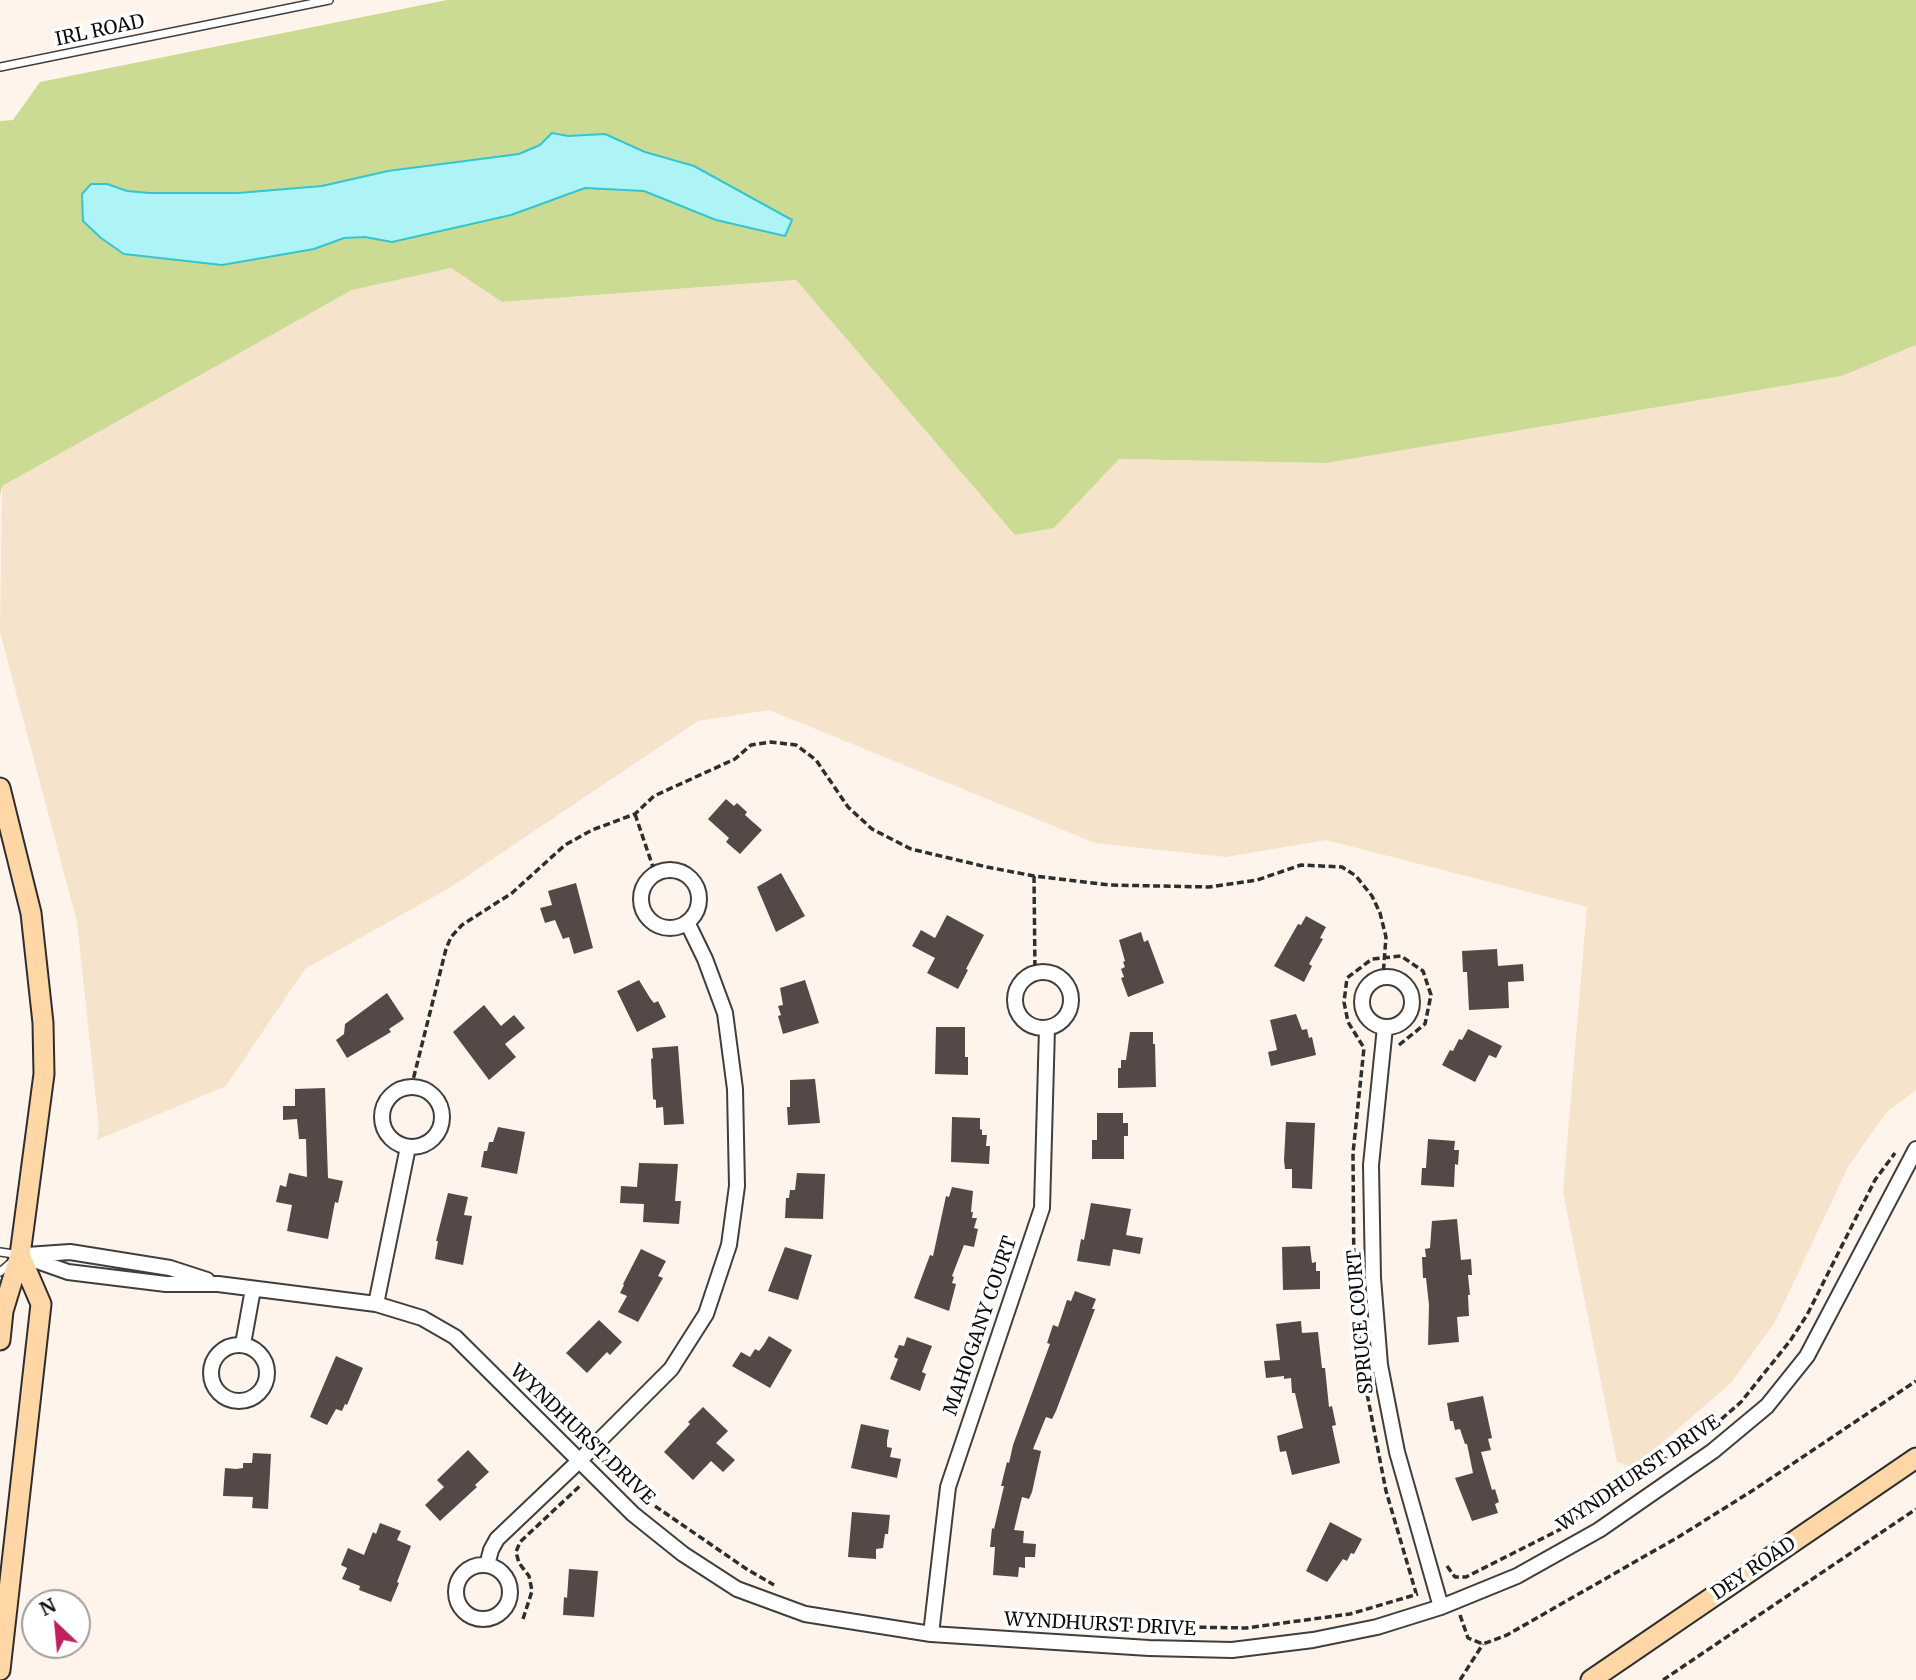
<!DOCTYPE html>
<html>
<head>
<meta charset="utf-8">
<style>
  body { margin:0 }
  #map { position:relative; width:1916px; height:1680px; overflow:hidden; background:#fff4eb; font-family:Merriweather,serif }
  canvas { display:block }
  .north { position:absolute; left:21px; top:1589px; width:70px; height:70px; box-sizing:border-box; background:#fff; border:2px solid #9e9e9e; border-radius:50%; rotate:334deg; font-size:19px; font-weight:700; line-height:28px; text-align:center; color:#0c0c0c }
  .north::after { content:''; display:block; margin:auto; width:24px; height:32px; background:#bf215d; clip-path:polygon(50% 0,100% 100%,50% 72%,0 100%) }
</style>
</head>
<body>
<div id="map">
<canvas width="1916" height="1680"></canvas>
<div class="north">N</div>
</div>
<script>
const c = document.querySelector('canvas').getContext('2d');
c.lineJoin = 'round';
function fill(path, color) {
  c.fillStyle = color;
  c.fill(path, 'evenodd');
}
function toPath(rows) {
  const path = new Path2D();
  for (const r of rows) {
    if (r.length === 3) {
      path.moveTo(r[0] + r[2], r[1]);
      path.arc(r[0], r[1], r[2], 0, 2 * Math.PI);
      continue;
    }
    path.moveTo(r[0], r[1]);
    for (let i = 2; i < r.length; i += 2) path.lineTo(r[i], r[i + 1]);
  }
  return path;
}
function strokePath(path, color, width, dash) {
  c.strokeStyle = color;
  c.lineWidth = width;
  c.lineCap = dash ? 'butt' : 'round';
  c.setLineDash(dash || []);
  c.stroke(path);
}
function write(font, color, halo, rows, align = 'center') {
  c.font = font + ' Merriweather,serif';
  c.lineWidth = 7;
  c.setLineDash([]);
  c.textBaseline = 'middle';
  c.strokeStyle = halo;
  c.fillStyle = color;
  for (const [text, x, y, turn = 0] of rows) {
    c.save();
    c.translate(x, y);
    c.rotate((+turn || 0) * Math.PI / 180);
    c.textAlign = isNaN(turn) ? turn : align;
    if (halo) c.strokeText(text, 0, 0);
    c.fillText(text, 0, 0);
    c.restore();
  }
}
const farmland = toPath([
  [451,268,502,302,796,280,1015,535,1054,528,1119,459,1326,463,1842,376,1916,345,1916,1090,1886,1113,1848,1167,1775,1322,1732,1382,1634,1467,1617,1462,1563,1192,1587,907,1326,840,1226,857,1095,843,769,710,698,721,451,887,305,969,226,1086,97,1140,99,1128,77,922,0,632,2,486,352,290]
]);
const forest = toPath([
  [447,0,1916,0,1916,345,1842,376,1326,463,1119,459,1054,528,1015,535,796,280,502,302,451,268,352,290,2,486,0,496,0,121,13,120,40,82]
]);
const water = toPath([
  [552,133,568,136,605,134,645,152,694,166,792,220,785,236,716,220,644,191,585,188,511,215,392,242,365,237,344,238,314,249,222,265,124,254,101,238,83,221,82,194,91,184,107,184,127,191,149,193,238,193,322,186,388,171,519,154,540,145,552,133]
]);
const building = toPath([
  [726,799,734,806,737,803,747,812,745,815,762,830,740,854,726,842,729,838,708,819],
  [781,873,805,916,776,932,757,887],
  [576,883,593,948,574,954,569,937,563,939,555,920,545,923,540,908,552,905,548,891],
  [947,915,984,935,966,969,968,970,958,989,927,973,935,958,912,946,921,930,935,938],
  [1306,916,1326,927,1320,938,1323,939,1309,964,1312,966,1304,982,1274,966,1298,924,1301,925],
  [1141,932,1144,942,1148,940,1164,983,1128,997,1121,978,1124,977,1121,969,1125,967,1123,962,1125,961,1119,940],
  [1497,949,1498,966,1523,964,1524,981,1508,982,1509,1008,1469,1010,1467,972,1463,972,1462,951],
  [639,980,650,998,654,1003,658,1001,666,1017,637,1032,617,991],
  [805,980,819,1023,783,1034,778,1016,781,1015,778,1006,783,1005,780,988],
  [387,993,404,1019,389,1029,391,1032,347,1058,336,1040,344,1034,345,1024],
  [484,1005,501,1026,514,1015,525,1028,505,1044,516,1057,489,1080,453,1032],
  [1296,1014,1302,1030,1307,1029,1309,1038,1312,1037,1316,1055,1271,1066,1268,1052,1277,1050,1270,1020],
  [936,1027,965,1027,965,1057,968,1057,968,1075,935,1074],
  [1468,1029,1502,1046,1496,1058,1489,1055,1475,1082,1442,1065,1450,1050,1453,1051,1459,1039,1462,1040],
  [1130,1032,1153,1032,1153,1044,1155,1044,1156,1087,1118,1088,1118,1068,1121,1068,1121,1060,1126,1060],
  [678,1046,684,1124,664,1125,663,1107,656,1108,656,1100,653,1099,651,1059,653,1058,652,1048],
  [815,1079,820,1123,788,1125,787,1107,790,1107,790,1080],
  [325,1088,328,1178,343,1181,338,1203,335,1202,328,1239,287,1231,292,1205,276,1202,280,1185,286,1187,289,1173,307,1177,306,1139,299,1139,297,1119,283,1120,283,1106,295,1106,295,1089],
  [1097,1113,1123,1113,1123,1123,1128,1123,1128,1136,1124,1136,1124,1159,1092,1159,1092,1140,1097,1140],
  [952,1117,980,1118,980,1129,982,1130,982,1135,987,1135,986,1146,990,1146,989,1164,951,1162],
  [1286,1122,1315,1123,1312,1189,1292,1188,1292,1169,1285,1169,1284,1160],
  [498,1127,525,1132,517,1174,481,1167,484,1151,487,1151,489,1142,493,1142],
  [1428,1139,1455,1141,1454,1150,1459,1150,1458,1165,1455,1164,1454,1187,1421,1185,1422,1168,1426,1168],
  [639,1163,678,1164,675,1201,681,1201,679,1224,643,1222,644,1204,620,1203,621,1186,637,1187],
  [797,1173,825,1174,823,1219,785,1218,786,1198,789,1198,790,1190,795,1190],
  [952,1187,973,1191,971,1212,973,1212,972,1218,977,1218,974,1228,978,1229,974,1247,964,1245,952,1276,954,1277,952,1283,956,1284,949,1311,914,1298,930,1255,933,1256,946,1196,949,1197],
  [448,1193,468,1197,464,1215,472,1216,463,1265,435,1259,438,1241,436,1241],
  [1091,1203,1131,1209,1126,1235,1143,1238,1140,1254,1113,1249,1110,1266,1077,1261,1081,1239,1084,1240],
  [1457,1219,1461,1260,1471,1259,1472,1275,1468,1275,1470,1295,1468,1295,1469,1316,1457,1317,1459,1342,1428,1345,1429,1305,1426,1278,1423,1278,1422,1257,1426,1257,1425,1249,1430,1248,1432,1221],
  [1310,1246,1312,1263,1316,1262,1316,1271,1320,1271,1320,1289,1283,1290,1282,1247],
  [785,1247,812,1255,798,1300,768,1291],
  [641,1249,666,1261,658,1276,663,1278,638,1322,618,1312,627,1296,620,1293,624,1285,623,1284],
  [1075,1291,1096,1299,1092,1309,1095,1309,1056,1411,1052,1419,1046,1417,1033,1449,1041,1451,1032,1492,1029,1499,1022,1497,1014,1530,1024,1531,1023,1543,1036,1544,1035,1557,1025,1557,1025,1568,1019,1567,1018,1577,993,1575,995,1547,990,1547,992,1528,994,1529,1004,1486,1001,1486,1007,1462,1009,1463,1013,1445,1050,1344,1047,1343,1053,1325,1058,1327,1067,1300,1071,1301],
  [599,1320,622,1342,610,1355,607,1352,587,1373,566,1353],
  [1301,1321,1302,1333,1318,1332,1322,1368,1325,1368,1329,1407,1332,1406,1336,1425,1332,1426,1340,1463,1292,1475,1286,1451,1280,1452,1277,1436,1303,1428,1295,1393,1292,1393,1291,1378,1284,1379,1284,1376,1266,1378,1264,1361,1280,1360,1276,1324],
  [769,1336,792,1350,770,1388,732,1366,741,1352,750,1357,755,1349,759,1351,763,1346],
  [907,1337,932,1346,922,1372,926,1374,920,1391,890,1379,898,1359,894,1357,899,1345,904,1346],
  [336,1356,363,1368,347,1405,345,1404,342,1411,336,1409,327,1425,310,1417],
  [1483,1396,1492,1438,1488,1439,1491,1450,1481,1452,1492,1490,1495,1489,1499,1502,1495,1504,1498,1513,1472,1521,1455,1478,1473,1473,1467,1444,1465,1444,1460,1429,1455,1430,1453,1421,1450,1421,1447,1403],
  [703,1407,728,1431,716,1443,735,1460,723,1472,711,1461,693,1480,664,1452,690,1424,688,1422],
  [861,1424,889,1430,887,1441,887,1447,892,1448,890,1457,901,1459,897,1478,851,1468],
  [468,1450,489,1472,475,1485,477,1487,440,1521,425,1505,444,1487,437,1480],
  [253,1453,271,1454,268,1509,252,1508,253,1497,223,1496,225,1468,236,1469,243,1468,243,1463,252,1463],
  [852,1512,890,1515,888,1534,885,1534,883,1548,876,1549,876,1559,848,1557],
  [1330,1522,1362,1539,1354,1554,1351,1553,1347,1561,1343,1559,1327,1582,1306,1571],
  [380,1523,401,1531,397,1540,411,1546,397,1582,399,1583,391,1602,359,1590,360,1586,342,1579,347,1568,341,1565,348,1548,364,1555,373,1532,376,1534],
  [569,1569,598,1571,594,1617,563,1615,564,1597,567,1598]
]);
const path = toPath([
  [635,814,655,873],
  [1034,876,1035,972],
  [1399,1045,1425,1024,1431,995,1423,971,1401,956,1372,959,1347,978,1344,1002,1348,1022,1364,1048,1353,1153,1354,1282,1362,1368,1386,1491,1416,1593],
  [411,1088,446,949,451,937,462,925,512,893,565,845,592,830,635,814,654,796,735,759,751,745,771,742,796,745,816,760,848,807,872,829,911,849,987,867,1034,876,1109,885,1209,887,1257,880,1301,865,1342,867,1356,876,1372,896,1380,913,1386,937,1383,977],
  [602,1463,610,1460,619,1474,652,1504,748,1570,774,1585],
  [1447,1566,1455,1577,1466,1577,1559,1530,1710,1429,1741,1402,1790,1341,1807,1315,1875,1180,1895,1153],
  [1460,1615,1468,1638,1483,1644,1507,1635,1680,1536,1755,1489,1916,1381],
  [523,1619,532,1591,529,1576,519,1563,516,1552,520,1542,582,1484],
  [1063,1625,1246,1628,1350,1614,1418,1594],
  [1460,1680,1483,1644],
  [1663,1680,1916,1509]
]);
const lane = toPath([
  [0,67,329,0],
  [0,1252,20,1255,0,1272]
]);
const street = toPath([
  [670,899,29],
  [1043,1000,28],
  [1387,1002,25],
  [1385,1027,1371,1165,1373,1278,1380,1365,1397,1452,1441,1607],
  [412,1117,30],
  [20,1255,68,1272,166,1284,218,1284,376,1304,422,1318,455,1337,633,1514,683,1554,737,1589,805,1614,931,1634,1149,1648,1232,1650,1313,1640,1377,1627,1441,1607,1517,1576,1599,1530,1713,1451,1767,1406,1807,1356,1916,1149],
  [27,1255,70,1252,170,1268,207,1280],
  [376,1304,408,1147],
  [243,1344,253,1289],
  [239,1373,28],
  [487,1565,491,1550,497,1539,579,1461,671,1369,706,1314,729,1245,737,1186,735,1089,725,1013,705,959,687,922],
  [483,1592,27],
  [931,1634,948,1487,1042,1208,1047,1028]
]);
const secondary = toPath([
  [0,788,31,913,43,1023,44,1074,20,1255,3,1311,0,1340],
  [0,1670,41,1304,20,1255],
  [1591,1680,1916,1458]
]);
const streetNames = [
  ["IRL ROAD",100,31,-12],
  ["SPRUCE COURT",1361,1322,-95],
  ["MAHOGANY COURT",981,1326,-71],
  ["WYNDHURST DRIVE",582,1435,44],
  ["WYNDHURST DRIVE",1639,1474,-34],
  ["DEY ROAD",1754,1569,-34],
  ["WYNDHURST DRIVE",1100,1625,3]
];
fill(farmland, '#f5e3cb');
fill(forest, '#cbdb93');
fill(water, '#aef4f7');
strokePath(water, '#34c6d0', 2);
fill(building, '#554948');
strokePath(lane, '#3f3f3f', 10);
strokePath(street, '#3f3f3f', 18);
strokePath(secondary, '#2e2e2e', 23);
strokePath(path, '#2e2e2e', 3.5, [7, 3.5]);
strokePath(lane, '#fff', 7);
strokePath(street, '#fff', 14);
strokePath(secondary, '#ffd7a6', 19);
write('19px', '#0c0c0c', '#fff', streetNames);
</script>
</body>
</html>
